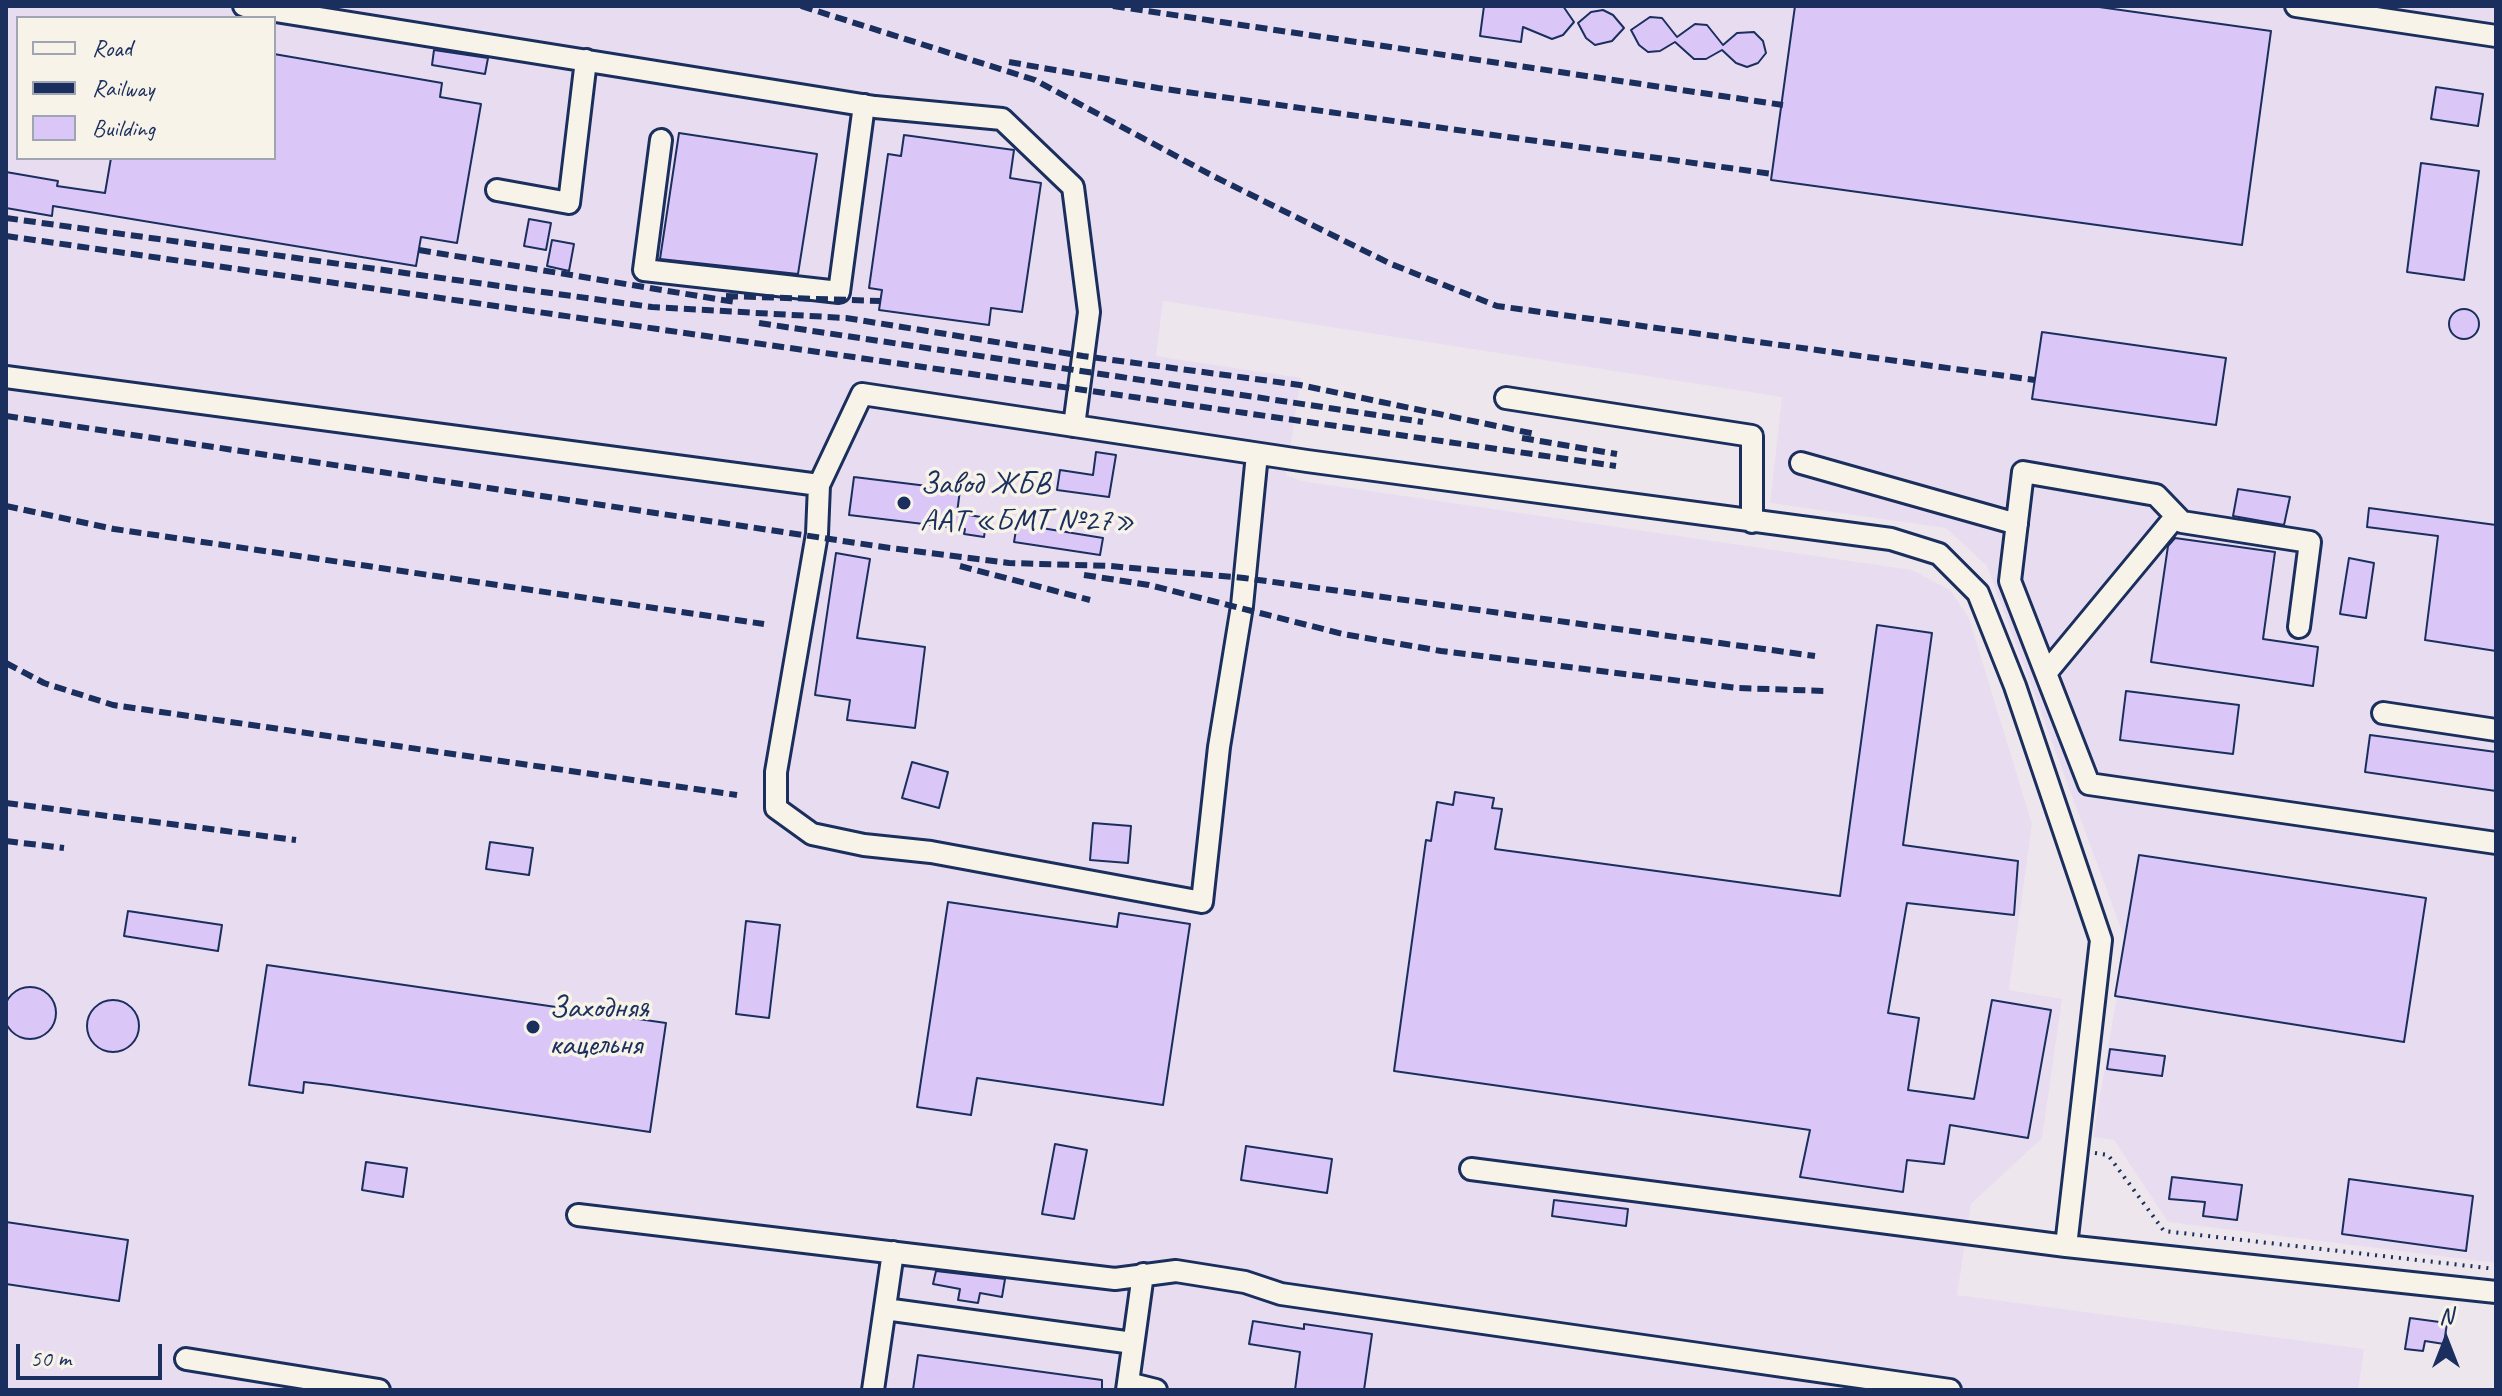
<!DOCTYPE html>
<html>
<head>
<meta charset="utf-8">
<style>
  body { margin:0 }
  #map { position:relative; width:2502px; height:1396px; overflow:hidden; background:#eee6ed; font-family:Caveat,sans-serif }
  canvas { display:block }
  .frame { position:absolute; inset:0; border:8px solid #1b2f5e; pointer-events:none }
  .legend { position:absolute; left:16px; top:16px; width:260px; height:144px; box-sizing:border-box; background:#f7f3e8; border:2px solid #9fa5b1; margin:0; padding:10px 14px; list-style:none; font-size:24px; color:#1b2f5e }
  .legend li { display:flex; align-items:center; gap:16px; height:40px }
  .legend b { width:40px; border:2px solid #9fa5b1 }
  .north { position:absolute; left:2406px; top:1300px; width:80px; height:80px; -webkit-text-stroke:6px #f7f3e8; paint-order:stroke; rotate:0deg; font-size:22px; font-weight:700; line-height:32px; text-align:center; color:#1b2f5e }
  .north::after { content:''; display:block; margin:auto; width:28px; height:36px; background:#1b2f5e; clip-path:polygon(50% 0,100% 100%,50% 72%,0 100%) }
  .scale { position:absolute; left:16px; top:1344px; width:146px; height:36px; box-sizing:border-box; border:4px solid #1b2f5e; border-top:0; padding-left:10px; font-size:24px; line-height:28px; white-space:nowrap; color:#1b2f5e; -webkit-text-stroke:6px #f7f3e8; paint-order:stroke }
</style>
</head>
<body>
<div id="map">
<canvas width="2502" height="1396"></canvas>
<div class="frame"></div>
<ul class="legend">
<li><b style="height:10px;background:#f7f3e8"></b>Road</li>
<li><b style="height:10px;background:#1b2f5e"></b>Railway</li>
<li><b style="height:22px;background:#dac7f8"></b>Building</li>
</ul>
<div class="north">N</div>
<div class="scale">50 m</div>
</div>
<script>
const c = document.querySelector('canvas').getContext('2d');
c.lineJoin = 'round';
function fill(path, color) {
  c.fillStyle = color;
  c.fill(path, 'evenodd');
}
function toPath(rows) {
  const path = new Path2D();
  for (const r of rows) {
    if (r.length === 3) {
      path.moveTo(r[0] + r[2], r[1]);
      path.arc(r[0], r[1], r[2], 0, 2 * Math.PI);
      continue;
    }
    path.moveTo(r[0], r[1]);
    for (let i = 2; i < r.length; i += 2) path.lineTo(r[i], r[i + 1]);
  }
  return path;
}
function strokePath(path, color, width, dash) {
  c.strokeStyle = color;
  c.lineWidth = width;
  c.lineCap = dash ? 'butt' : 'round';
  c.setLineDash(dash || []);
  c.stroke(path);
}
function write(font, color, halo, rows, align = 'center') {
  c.font = font + ' Caveat,sans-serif';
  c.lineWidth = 7;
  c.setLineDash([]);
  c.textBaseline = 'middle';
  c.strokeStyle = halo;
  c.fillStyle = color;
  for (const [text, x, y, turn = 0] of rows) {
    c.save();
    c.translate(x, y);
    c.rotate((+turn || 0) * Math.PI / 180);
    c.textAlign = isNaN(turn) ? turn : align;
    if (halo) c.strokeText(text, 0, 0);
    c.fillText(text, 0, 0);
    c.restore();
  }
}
const built = toPath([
  [6,6,2496,6,2496,1263,2168,1222,2114,1140,2093,1137,2126,942,1987,566,1946,528,1770,503,1782,397,1163,301,1156,356,1301,378,1286,475,1301,481,1912,570,1950,590,1969,618,2032,824,2009,990,2062,999,2042,1138,1971,1204,1957,1295,2364,1349,2358,1390,6,1390],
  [18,18,274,18,274,158,18,158]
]);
const building = toPath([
  [1484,6,1563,6,1574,22,1563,35,1552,39,1523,27,1521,42,1480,36,1484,6],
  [1795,6,2092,6,2271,31,2242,245,1771,180,1795,6],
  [1603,10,1613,15,1624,28,1612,41,1595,45,1586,38,1578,23,1591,12,1603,10],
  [1650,17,1662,18,1677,37,1695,24,1707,25,1723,45,1737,33,1754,32,1763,41,1766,53,1758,63,1747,67,1736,63,1722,50,1706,59,1694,59,1675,42,1660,51,1648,52,1639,45,1631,30,1650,17],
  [434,50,488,58,485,74,432,65,434,50],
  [274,54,442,83,440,97,481,104,457,243,421,237,416,266,53,206,52,216,6,208,6,172,58,181,57,186,105,193,111,158,274,158,274,54],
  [2436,87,2483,94,2478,126,2431,119,2436,87],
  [679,133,817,154,798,274,660,259,679,133],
  [904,135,1014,150,1010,178,1041,183,1022,312,991,308,989,325,879,310,882,290,869,288,888,154,901,156,904,135],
  [2421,163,2479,171,2464,280,2407,272,2421,163],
  [529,219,551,223,546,250,524,246,529,219],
  [552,240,574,244,569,271,547,266,552,240],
  [2464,324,15],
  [2042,332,2226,358,2216,425,2032,399,2042,332],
  [1096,452,1116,455,1109,497,1057,490,1060,470,1093,475,1096,452],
  [854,477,960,490,957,513,987,518,984,537,964,534,965,529,849,515,854,477],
  [2238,489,2290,497,2284,525,2233,516,2238,489],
  [2369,508,2496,525,2496,651,2425,640,2438,536,2367,527,2369,508],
  [1017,524,1103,538,1100,555,1014,542,1017,524],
  [2175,538,2275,552,2263,639,2318,647,2313,686,2151,662,2168,546,2175,538],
  [836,553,870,559,857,638,925,647,915,728,847,720,850,700,815,695,836,553],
  [2349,558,2374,563,2366,618,2340,614,2349,558],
  [1877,625,1932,633,1903,845,2018,861,2014,915,1907,903,1888,1013,1919,1018,1908,1090,1974,1099,1992,1000,2051,1010,2028,1138,1950,1125,1944,1164,1907,1160,1903,1192,1800,1177,1810,1130,1394,1071,1426,840,1431,841,1437,802,1453,805,1455,792,1494,798,1492,808,1502,809,1495,849,1840,896,1877,625],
  [2126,691,2239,705,2233,754,2120,740,2126,691],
  [2370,735,2496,752,2496,791,2365,772,2370,735],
  [912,762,948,772,939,808,902,798,912,762],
  [1093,823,1131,826,1128,863,1090,860,1093,823],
  [490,842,533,848,529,875,486,869,490,842],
  [2139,855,2426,898,2404,1042,2115,996,2139,855],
  [948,902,1117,927,1119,913,1190,924,1163,1105,977,1078,971,1115,917,1107,948,902],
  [128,911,222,925,218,951,124,936,128,911],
  [746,921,780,925,769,1018,736,1014,746,921],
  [267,965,666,1023,650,1132,330,1085,304,1082,303,1093,249,1085,267,965],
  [30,1013,26],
  [113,1026,26],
  [2110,1049,2165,1056,2162,1076,2107,1069,2110,1049],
  [1055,1144,1087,1150,1074,1219,1042,1214,1055,1144],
  [1246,1146,1332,1159,1327,1193,1241,1180,1246,1146],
  [366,1162,407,1168,403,1197,362,1190,366,1162],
  [2172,1177,2242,1185,2237,1220,2203,1216,2205,1202,2169,1199,2172,1177],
  [2349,1179,2473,1196,2466,1251,2342,1234,2349,1179],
  [1554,1200,1628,1209,1626,1226,1552,1216,1554,1200],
  [6,1222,128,1240,119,1301,6,1284,6,1222],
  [936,1271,1005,1279,1002,1297,980,1293,978,1303,958,1300,960,1289,933,1284,936,1271],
  [2410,1318,2447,1323,2444,1344,2425,1341,2423,1351,2405,1349,2410,1318],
  [1253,1321,1304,1329,1304,1324,1372,1334,1364,1390,1295,1390,1300,1352,1249,1344,1253,1321],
  [918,1355,1102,1380,1102,1390,913,1390,918,1355]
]);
const path = toPath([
  [2095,1153,2108,1155,2164,1231,2496,1269]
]);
const minor = toPath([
  [244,6,875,107,1002,119,1073,187,1089,312,1074,426],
  [2296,6,2496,36],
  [661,140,644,270,839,292,864,105],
  [497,190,569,203,586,60],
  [6,377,819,485],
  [1506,398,1752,436,1752,522],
  [1257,454,1242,606,1219,747,1202,902,931,852,864,845,812,834,776,808,776,772,817,534,819,485,862,394,1307,461,1891,539,1939,554,1978,593,2015,686,2101,940,2066,1246,2496,1292],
  [1801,463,2017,524],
  [2299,627,2310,542,2182,522,2156,495,2023,472,2010,581,2089,784,2496,843],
  [2046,673,2176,516],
  [2383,713,2496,730],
  [1471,1169,2066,1246],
  [578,1215,1115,1279,1176,1271,1245,1282,1281,1294,1950,1390],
  [885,1309,1133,1343],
  [186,1359,379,1390],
  [1128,1383,1156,1390],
  [873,1390,893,1252],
  [1127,1390,1143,1274]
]);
const rail = toPath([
  [801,6,1035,80,1213,176,1391,264,1497,306,2035,380],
  [1113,6,1783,105],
  [1009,62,1158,88,1772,174],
  [6,218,652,307,846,318,1083,356,1300,385,1535,434],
  [6,236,1616,466],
  [419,250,735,302],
  [726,296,881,301],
  [759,323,1423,422],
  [6,416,890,548,1009,563,1110,566,1244,578,1815,656],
  [1522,438,1617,454],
  [6,506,114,529,764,624],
  [960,566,1090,600],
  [1084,575,1149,585,1343,634,1441,651,1737,688,1826,691],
  [6,663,44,683,113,705,737,795],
  [6,803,296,840],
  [6,841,64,848]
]);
const markers = [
  [904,503,8,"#1b2f5e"],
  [533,1027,8,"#1b2f5e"]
];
const poiNames = [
  ["Завод ЖБВ",920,485],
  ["ААТ «БМТ №27»",920,522],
  ["Заходняя",549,1009],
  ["кацельня",549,1046]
];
fill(built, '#e8ddf0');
fill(building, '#dac7f8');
strokePath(building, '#1b2f5e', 2);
strokePath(minor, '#1b2f5e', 26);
strokePath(path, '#1b2f5e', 4, [2, 6]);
strokePath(minor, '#f7f3e8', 20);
strokePath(rail, '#1b2f5e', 6, [12, 6]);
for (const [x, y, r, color] of markers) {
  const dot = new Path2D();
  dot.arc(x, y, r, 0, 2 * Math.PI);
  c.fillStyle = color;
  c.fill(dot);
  strokePath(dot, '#f7f3e8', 3);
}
write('32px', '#1b2f5e', '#f7f3e8', poiNames, 'left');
</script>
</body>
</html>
